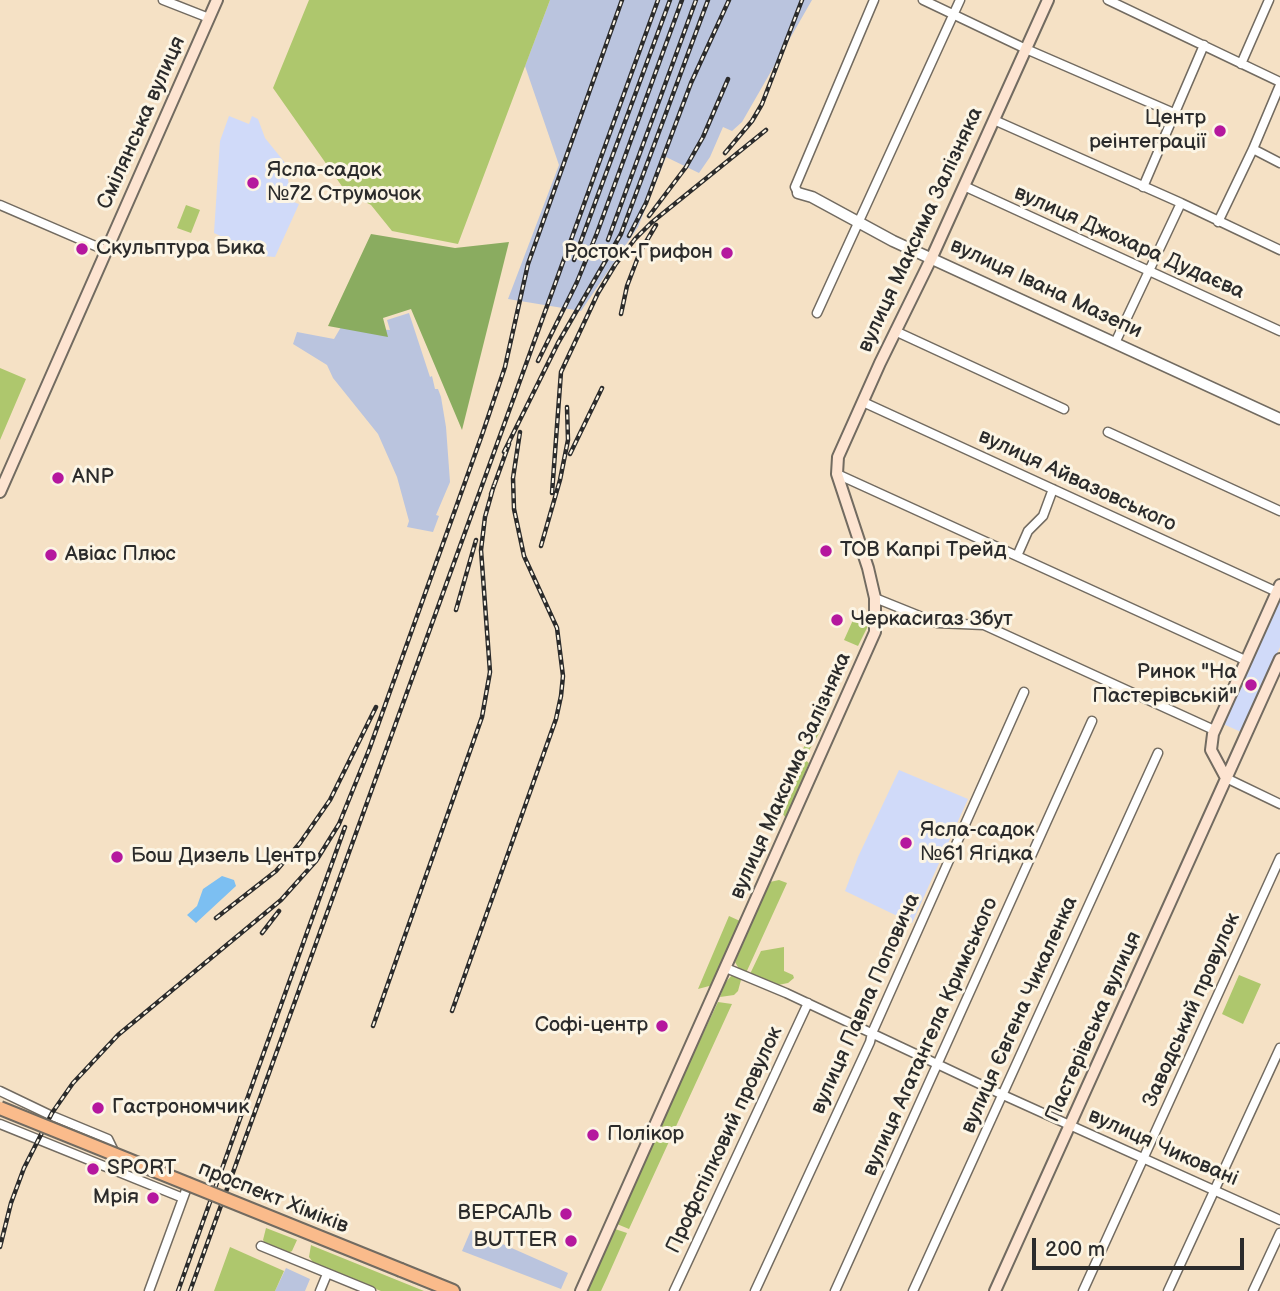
<!DOCTYPE html>
<html>
<head>
<meta charset="utf-8">
<style>
  body { margin:0 }
  #map { position:relative; width:1280px; height:1291px; overflow:hidden; background:#f5e1c5; font-family:"Balsamiq Sans",sans-serif }
  canvas { display:block }
  .scale { position:absolute; left:1032px; top:1238px; width:212px; height:32px; box-sizing:border-box; border:4px solid #2b2b2b; border-top:0; padding-left:9px; font-size:21px; line-height:24px; white-space:nowrap; color:#2b2b2b; -webkit-text-stroke:5px #fcf5e5; paint-order:stroke }
</style>
</head>
<body>
<div id="map">
<canvas width="1280" height="1291"></canvas>
<div class="scale">200 m</div>
</div>
<script>
const c = document.querySelector('canvas').getContext('2d');
c.lineJoin = 'round';
function fill(path, color) {
  c.fillStyle = color;
  c.fill(path, 'evenodd');
}
function toPath(rows) {
  const path = new Path2D();
  for (const r of rows) {
    path.moveTo(r[0], r[1]);
    for (let i = 2; i < r.length; i += 2) path.lineTo(r[i], r[i + 1]);
  }
  return path;
}
function strokePath(path, color, width, dash) {
  c.strokeStyle = color;
  c.lineWidth = width;
  c.lineCap = dash ? 'butt' : 'round';
  c.setLineDash(dash || []);
  c.stroke(path);
}
function write(font, color, halo, rows, align = 'center') {
  c.font = font + ' "Balsamiq Sans",sans-serif';
  c.lineWidth = 6;
  c.setLineDash([]);
  c.textBaseline = 'middle';
  c.strokeStyle = halo;
  c.fillStyle = color;
  for (const [text, x, y, turn = 0] of rows) {
    c.save();
    c.translate(x, y);
    c.rotate((+turn || 0) * Math.PI / 180);
    c.textAlign = isNaN(turn) ? turn : align;
    if (halo) c.strokeText(text, 0, 0);
    c.fillText(text, 0, 0);
    c.restore();
  }
}
const built = toPath([
  [229,116,249,124,252,116,258,119,265,138,286,164,291,201,299,204,275,257,263,256,214,233,220,141],
  [1280,595,1280,647,1241,732,1221,723],
  [899,770,968,799,912,923,845,891,858,857]
]);
const industrial = toPath([
  [550,0,812,0,742,122,732,131,723,127,710,157,699,173,666,157,638,227,581,311,508,299,559,165,525,66],
  [409,313,430,377,432,376,435,389,438,389,441,397,446,427,450,482,436,515,439,516,433,532,407,527,409,521,397,477,378,434,333,378,327,365,293,344,297,332,334,339,341,327,390,330,387,320],
  [471,1230,568,1273,561,1289,462,1251],
  [286,1268,310,1279,305,1291,275,1291]
]);
const green = toPath([
  [309,0,550,0,458,244,392,231,371,205,346,192,273,88],
  [186,205,200,210,191,233,177,228],
  [0,368,26,379,0,440],
  [853,620,868,626,858,646,844,640],
  [813,726,821,730,804,759,809,763,802,780,802,789,787,817,785,817,783,814,797,782,791,777],
  [779,880,787,883,746,973,739,969,735,962,770,882],
  [729,916,740,921,740,926,713,985,698,989],
  [784,947,784,971,793,975,794,978,788,983,778,985,750,974,761,951],
  [732,975,740,977,741,980,738,991,734,995,720,997,725,983],
  [1239,975,1261,984,1243,1024,1222,1014],
  [718,1002,732,1004,629,1229,617,1224,683,1076],
  [266,1228,297,1240,292,1251,288,1253,265,1243,263,1240],
  [615,1229,627,1233,607,1278,601,1291,587,1291],
  [311,1245,313,1246,424,1291,381,1291,315,1265,309,1257],
  [230,1247,284,1271,275,1291,214,1291]
]);
const forest = toPath([
  [371,234,455,248,509,242,462,430,411,309,383,318,388,337,328,326]
]);
const water = toPath([
  [222,876,234,880,236,886,196,923,187,915,197,906,203,889]
]);
const minor = toPath([
  [163,0,209,18],
  [923,0,1026,49,1176,114],
  [1108,0,1280,82],
  [1241,64,1269,0],
  [994,120,1181,203,1280,250],
  [1253,149,1280,163],
  [964,186,1280,331],
  [1143,187,1204,45],
  [798,193,795,187,874,0],
  [0,205,107,251],
  [1218,222,1253,149,1280,85],
  [817,313,960,0],
  [895,331,1064,409],
  [1115,343,1181,203],
  [863,402,1277,592],
  [1108,432,1280,511],
  [837,474,1245,660],
  [1017,556,1028,531,1043,516,1053,489],
  [875,598,937,623,984,625,1214,730],
  [1226,778,1280,804],
  [726,968,786,993,1003,1095,1280,1220],
  [0,1091,50,1115,108,1139,125,1174],
  [0,1124,183,1198],
  [261,1246,371,1291],
  [149,1291,189,1182],
  [320,1291,327,1274],
  [674,1291,808,1003],
  [755,1291,870,1042,872,1033,1024,692],
  [835,1291,1092,721],
  [913,1291,1158,753],
  [1083,1291,1280,858],
  [1168,1291,1280,1048],
  [1253,1291,1280,1233]
]);
const tertiary = toPath([
  [798,193,812,197,893,241,1280,419]
]);
const secondary = toPath([
  [0,492,217,0],
  [1226,778,1211,750,1213,734,1280,585],
  [581,1291,875,632,875,598,868,568,837,474,838,457,880,363,932,257,1048,0],
  [995,1291,1280,659]
]);
const primary = toPath([
  [401,1270,453,1291]
]);
const rail = toPath([
  [725,153,752,121,762,104,802,0],
  [649,216,686,167,703,137,728,79],
  [629,236,646,203,691,83,729,0],
  [608,240,696,0],
  [574,260,670,0],
  [621,314,627,286,640,252,656,225],
  [538,361,577,282,597,233,682,0],
  [504,452,558,343,621,234,708,0],
  [570,454,602,388],
  [552,493,561,372,598,293,615,265,635,239,651,223,766,130],
  [491,494,509,444],
  [541,546,560,480,568,440,567,407],
  [456,610,476,540],
  [216,918,276,871,300,843,330,800,376,707],
  [262,933,279,911],
  [452,1011,556,719,561,696,563,676,557,628,524,556,514,509,513,478,520,432],
  [373,1026,482,717,490,672,481,550,485,517,494,485],
  [0,1247,11,1203,24,1168,52,1113,73,1083,118,1035,281,900,316,861,339,824,369,750,483,432,505,367,528,264,622,0],
  [178,1291,345,827],
  [190,1291,658,0]
]);
const primaryBridge = toPath([
  [0,1108,401,1270]
]);
const markers = [
  [1220,131,7,"#b5179e"],
  [253,183,7,"#b5179e"],
  [82,249,7,"#b5179e"],
  [727,253,7,"#b5179e"],
  [58,478,7,"#b5179e"],
  [826,551,7,"#b5179e"],
  [51,555,7,"#b5179e"],
  [837,620,7,"#b5179e"],
  [1251,685,7,"#b5179e"],
  [906,843,7,"#b5179e"],
  [117,857,7,"#b5179e"],
  [662,1026,7,"#b5179e"],
  [98,1108,7,"#b5179e"],
  [593,1135,7,"#b5179e"],
  [93,1169,7,"#b5179e"],
  [153,1198,7,"#b5179e"],
  [566,1214,7,"#b5179e"],
  [571,1241,7,"#b5179e"]
];
const poiNames = [
  ["Центр",1206,119,"right"],
  ["реінтеграції",1206,143,"right"],
  ["Ясла-садок",267,171],
  ["№72 Струмочок",267,195],
  ["Cкульптура Бика",96,249],
  ["Росток-Грифон",713,253,"right"],
  ["ANP",72,478],
  ["ТОВ Капрі Трейд",840,551],
  ["Авіас Плюс",65,555],
  ["Черкасигаз Збут",851,620],
  ["Ринок \"На",1237,673,"right"],
  ["Пастерівській\"",1237,697,"right"],
  ["Ясла-садок",920,831],
  ["№61 Ягідка",920,855],
  ["Бош Дизель Центр",131,857],
  ["Софі-центр",648,1026,"right"],
  ["Гастрономчик",112,1108],
  ["Полікор",607,1135],
  ["SPORT",107,1169],
  ["Мрія",139,1198,"right"],
  ["ВЕРСАЛЬ",552,1214,"right"],
  ["BUTTER",557,1241,"right"]
];
const streetNames = [
  ["Смілянська вулиця",142,123,-66],
  ["вулиця Максима Залізняка",921,230,-65],
  ["вулиця Джохара Дудаєва",1129,243,24],
  ["вулиця Івана Мазепи",1046,289,25],
  ["вулиця Айвазовського",1077,481,25],
  ["вулиця Максима Залізняка",791,776,-66],
  ["вулиця Павла Поповича",866,1004,-66],
  ["Заводський провулок",1192,1010,-66],
  ["вулиця Євгена Чикаленка",1020,1015,-66],
  ["Пастерівська вулиця",1094,1027,-66],
  ["вулиця Агатангела Кримського",931,1037,-66],
  ["Профспілковий провулок",725,1140,-65],
  ["вулиця Чиковані",1163,1148,24],
  ["проспект Хіміків",273,1198,22]
];
fill(built, '#d0daf9');
fill(industrial, '#bac4de');
fill(green, '#aec76d');
fill(forest, '#8aac60');
fill(water, '#7cbff2');
strokePath(minor, '#726b61', 11);
strokePath(tertiary, '#726b61', 13);
strokePath(secondary, '#726b61', 14);
strokePath(primary, '#726b61', 16);
strokePath(minor, '#fff', 8);
strokePath(tertiary, '#fff', 10);
strokePath(secondary, '#fde4d1', 10);
strokePath(primary, '#fabb8b', 12);
strokePath(rail, '#2b2b2b', 4.5);
strokePath(rail, '#fcf5e5', 2, [5]);
strokePath(primaryBridge, '#726b61', 16, []);
strokePath(primaryBridge, '#fabb8b', 12);
for (const [x, y, r, color] of markers) {
  const dot = new Path2D();
  dot.arc(x, y, r, 0, 2 * Math.PI);
  c.fillStyle = color;
  c.fill(dot);
  strokePath(dot, '#fcf5e5', 2.5);
}
write('21px', '#2b2b2b', '#fcf5e5', poiNames, 'left');
write('21px', '#2b2b2b', '#fcf5e5', streetNames);
</script>
</body>
</html>
